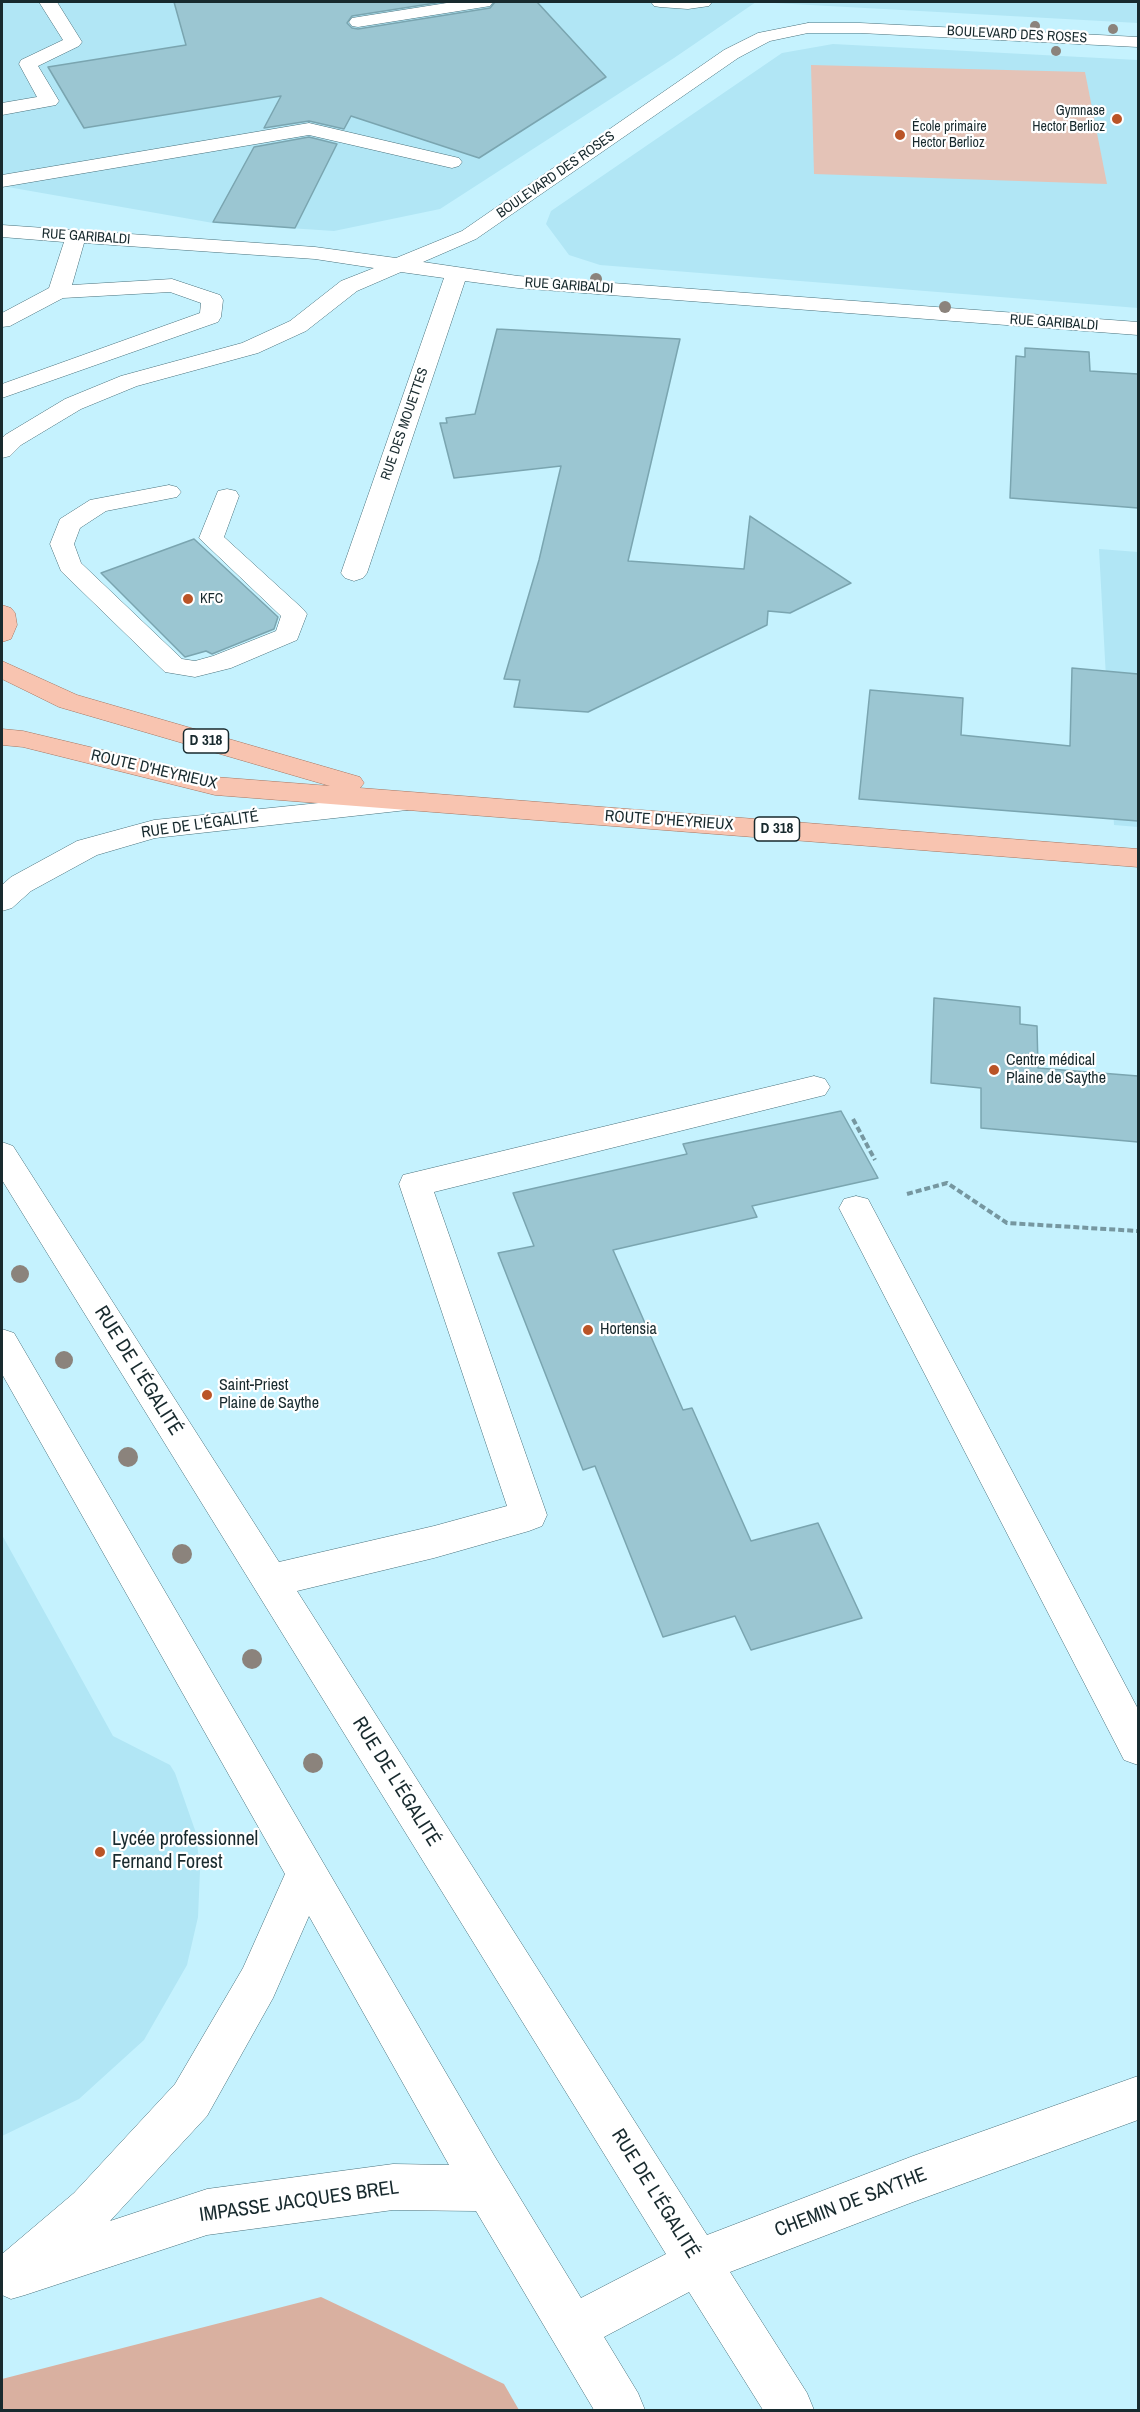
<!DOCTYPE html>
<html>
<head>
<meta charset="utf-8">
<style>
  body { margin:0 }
  #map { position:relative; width:1140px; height:2412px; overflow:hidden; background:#c5f2fe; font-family:"Archivo Narrow",sans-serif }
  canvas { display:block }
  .frame { position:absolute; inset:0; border:3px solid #182a2e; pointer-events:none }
</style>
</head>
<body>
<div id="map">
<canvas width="1140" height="2412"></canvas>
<div class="frame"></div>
</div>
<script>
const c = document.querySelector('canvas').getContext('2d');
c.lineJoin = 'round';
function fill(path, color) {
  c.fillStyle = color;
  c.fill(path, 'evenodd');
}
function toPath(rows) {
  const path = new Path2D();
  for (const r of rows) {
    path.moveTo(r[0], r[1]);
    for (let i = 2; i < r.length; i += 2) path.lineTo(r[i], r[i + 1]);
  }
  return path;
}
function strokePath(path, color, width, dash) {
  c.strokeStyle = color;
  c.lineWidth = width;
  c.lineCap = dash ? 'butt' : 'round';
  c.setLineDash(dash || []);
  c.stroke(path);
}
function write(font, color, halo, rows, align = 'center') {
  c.font = font + ' "Archivo Narrow",sans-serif';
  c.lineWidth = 4.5;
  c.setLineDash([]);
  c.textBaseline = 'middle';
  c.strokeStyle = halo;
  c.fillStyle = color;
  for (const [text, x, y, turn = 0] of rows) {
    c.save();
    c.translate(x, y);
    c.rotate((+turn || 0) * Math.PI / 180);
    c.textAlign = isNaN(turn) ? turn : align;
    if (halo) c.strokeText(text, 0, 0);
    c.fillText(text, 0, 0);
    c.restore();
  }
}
const built = toPath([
  [2,2,1138,2,1138,23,756,2,674,58,440,209,334,231,213,223,2,186],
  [833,44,1138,60,1138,308,600,265,569,255,546,224,551,211,782,53],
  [1099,549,1138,552,1138,827,1114,825],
  [2,1535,113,1736,170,1765,175,1773,196,1833,200,1871,198,1917,187,1965,144,2040,79,2099,2,2136]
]);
const green = toPath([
  [811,65,1085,72,1107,184,814,174]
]);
const forest = toPath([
  [321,2297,504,2384,519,2410,2,2410,2,2379]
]);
const building = toPath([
  [174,2,442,2,352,16,347,23,352,28,358,29,490,8,495,2,537,2,606,77,479,158,351,116,344,129,309,121,264,128,281,96,84,128,48,67,186,45,174,2],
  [309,137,337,144,295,228,213,222,254,147,309,137],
  [497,329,680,339,628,561,744,569,750,516,851,583,790,613,768,611,767,625,588,712,514,707,520,680,504,679,539,560,561,466,454,478,440,423,447,423,446,418,475,414,497,329],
  [1025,348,1089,352,1090,371,1138,374,1138,508,1010,498,1016,356,1025,357,1025,348],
  [194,539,278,617,274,629,212,654,206,651,185,657,101,573,194,539],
  [1072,668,1138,674,1138,821,859,799,870,690,963,698,961,735,1070,746,1072,668],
  [934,998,1020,1007,1020,1024,1037,1026,1038,1068,1138,1076,1138,1142,981,1128,981,1088,931,1083,934,998],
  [841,1111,878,1178,752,1206,757,1217,613,1250,683,1410,692,1408,751,1541,818,1523,862,1618,751,1650,735,1616,663,1637,595,1466,583,1470,498,1253,534,1246,513,1193,687,1154,683,1144,841,1111]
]);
const path = toPath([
  [853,1119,875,1160],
  [907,1194,947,1183,1007,1223,1138,1231]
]);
const minor = toPath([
  [39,2,57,2,82,42,79,46,38,66,59,101,56,105,2,115,2,103,37,97,19,64,21,60,63,40,39,2],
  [453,2,493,2,490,6,484,7,358,27,352,26,349,22,352,18,358,17,453,2],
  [651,2,712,2,709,6,688,9,660,7,654,6,651,2],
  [808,23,860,23,1138,37,1138,47,860,33,808,33,770,41,738,58,476,239,423,262,518,276,1138,322,1138,335,518,288,465,281,367,573,363,578,354,581,345,578,341,573,444,278,401,272,357,291,306,331,258,353,137,386,81,409,21,445,10,456,2,458,2,438,5,435,65,399,121,376,242,343,290,321,341,281,374,268,315,259,84,243,72,285,172,279,220,295,223,300,221,317,218,322,2,398,2,384,200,313,201,303,170,292,63,298,10,326,2,327,2,313,49,288,64,242,2,237,2,225,315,247,396,258,462,231,724,50,758,33,808,23],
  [309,123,459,158,462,162,459,166,452,168,309,135,2,187,2,175,309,123],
  [169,485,177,487,181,492,177,497,106,511,80,528,74,544,81,563,182,659,195,661,213,656,276,631,281,616,199,538,218,491,227,489,236,491,239,496,224,537,303,609,307,614,297,640,231,668,195,677,165,672,61,571,50,544,60,519,90,500,169,485],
  [406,794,416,797,420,803,416,809,155,838,97,855,31,891,12,908,2,911,2,885,11,877,77,841,154,820,406,794],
  [814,1076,825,1079,830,1087,825,1095,434,1192,547,1515,542,1526,529,1531,434,1558,297,1591,707,2235,913,2156,1138,2076,1138,2120,913,2202,730,2272,807,2393,814,2410,763,2410,689,2292,604,2337,638,2393,645,2410,594,2410,476,2211,393,2210,207,2235,25,2295,11,2299,2,2295,2,2254,74,2193,175,2084,243,1968,285,1874,2,1374,2,1329,14,1333,495,2157,581,2298,666,2254,2,1180,2,1142,13,1146,279,1562,434,1526,507,1506,399,1184,403,1175,814,1076],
  [309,1916,449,2165,393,2164,207,2189,110,2221,207,2116,273,1998,309,1916],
  [856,1196,868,1199,1138,1709,1138,1765,1124,1760,839,1208,844,1199,856,1196]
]);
const major = toPath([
  [2,605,11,608,15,613,17,625,11,639,2,642,2,605],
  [2,661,77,695,360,777,364,783,360,788,1138,849,1138,867,215,795,23,747,2,745,2,729,23,731,215,777,330,786,59,707,2,679,2,661]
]);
const trees = [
  [1035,26,5],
  [1113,29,5],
  [1056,51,5],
  [596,279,6],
  [945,307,6],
  [20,1274,9],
  [64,1360,9],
  [128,1457,10],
  [182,1554,10],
  [252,1659,10],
  [313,1763,10]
];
const markers = [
  [1117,119,6,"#ba5427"],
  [900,135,6,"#ba5427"],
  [188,599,6,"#ba5427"],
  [994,1070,6,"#ba5427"],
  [588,1330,6,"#ba5427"],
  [207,1395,6,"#ba5427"],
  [100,1852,6,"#ba5427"]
];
const farStreetnames = [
  ["BOULEVARD DES ROSES",1017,35,3],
  ["BOULEVARD DES ROSES",556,175,-35],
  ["RUE GARIBALDI",86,237,4],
  ["RUE GARIBALDI",569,286,4],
  ["RUE GARIBALDI",1054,323,4],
  ["RUE DES MOUETTES",405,424,-71]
];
const farPoinames = [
  ["Gymnase",1105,111,"right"],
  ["Hector Berlioz",1105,127,"right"],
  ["École primaire",912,127],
  ["Hector Berlioz",912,143],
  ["KFC",200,599]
];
const shields = [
  [206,741,45],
  [777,829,45]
];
const shieldNames = [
  ["D 318",206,741],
  ["D 318",777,829]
];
const streetNames = [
  ["ROUTE D'HEYRIEUX",154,770,13],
  ["ROUTE D'HEYRIEUX",669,821,4],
  ["RUE DE L'ÉGALITÉ",200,825,-8]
];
const poiNames = [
  ["Centre médical",1006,1061],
  ["Plaine de Saythe",1006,1079],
  ["Hortensia",600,1330],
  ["Saint-Priest",219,1386],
  ["Plaine de Saythe",219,1404]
];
const nearStreetnames = [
  ["RUE DE L'ÉGALITÉ",138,1371,58],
  ["RUE DE L'ÉGALITÉ",396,1782,58],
  ["RUE DE L'ÉGALITÉ",655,2194,58],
  ["IMPASSE JACQUES BREL",299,2202,-8],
  ["CHEMIN DE SAYTHE",851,2203,-21]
];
const nearPoinames = [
  ["Lycée professionnel",112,1840],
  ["Fernand Forest",112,1863]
];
fill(built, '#b1e6f5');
fill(green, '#e4c3b7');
fill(forest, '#d9b0a0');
fill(building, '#9bc6d2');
strokePath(building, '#7aa5b0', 1.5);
strokePath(minor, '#49717c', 1);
strokePath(major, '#a67561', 1);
strokePath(path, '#7697a0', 4, [6, 3]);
fill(minor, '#fff');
fill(major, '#f8c4b0');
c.fillStyle = '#8b837c';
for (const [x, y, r] of trees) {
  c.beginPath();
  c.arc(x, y, r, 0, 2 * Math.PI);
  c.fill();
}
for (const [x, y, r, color] of markers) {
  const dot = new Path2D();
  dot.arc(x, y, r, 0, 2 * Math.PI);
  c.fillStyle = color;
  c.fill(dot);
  strokePath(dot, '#fff', 2);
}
write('14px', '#182a2e', '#fff', farStreetnames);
write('14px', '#182a2e', '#fff', farPoinames, 'left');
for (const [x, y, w] of shields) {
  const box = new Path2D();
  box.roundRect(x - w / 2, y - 12, w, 24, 4.5);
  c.fillStyle = '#fff';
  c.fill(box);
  strokePath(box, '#182a2e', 1.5);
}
write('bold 15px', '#182a2e', null, shieldNames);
write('16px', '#182a2e', '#fff', streetNames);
write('16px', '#182a2e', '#fff', poiNames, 'left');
write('20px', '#182a2e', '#fff', nearStreetnames);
write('20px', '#182a2e', '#fff', nearPoinames, 'left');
</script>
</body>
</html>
